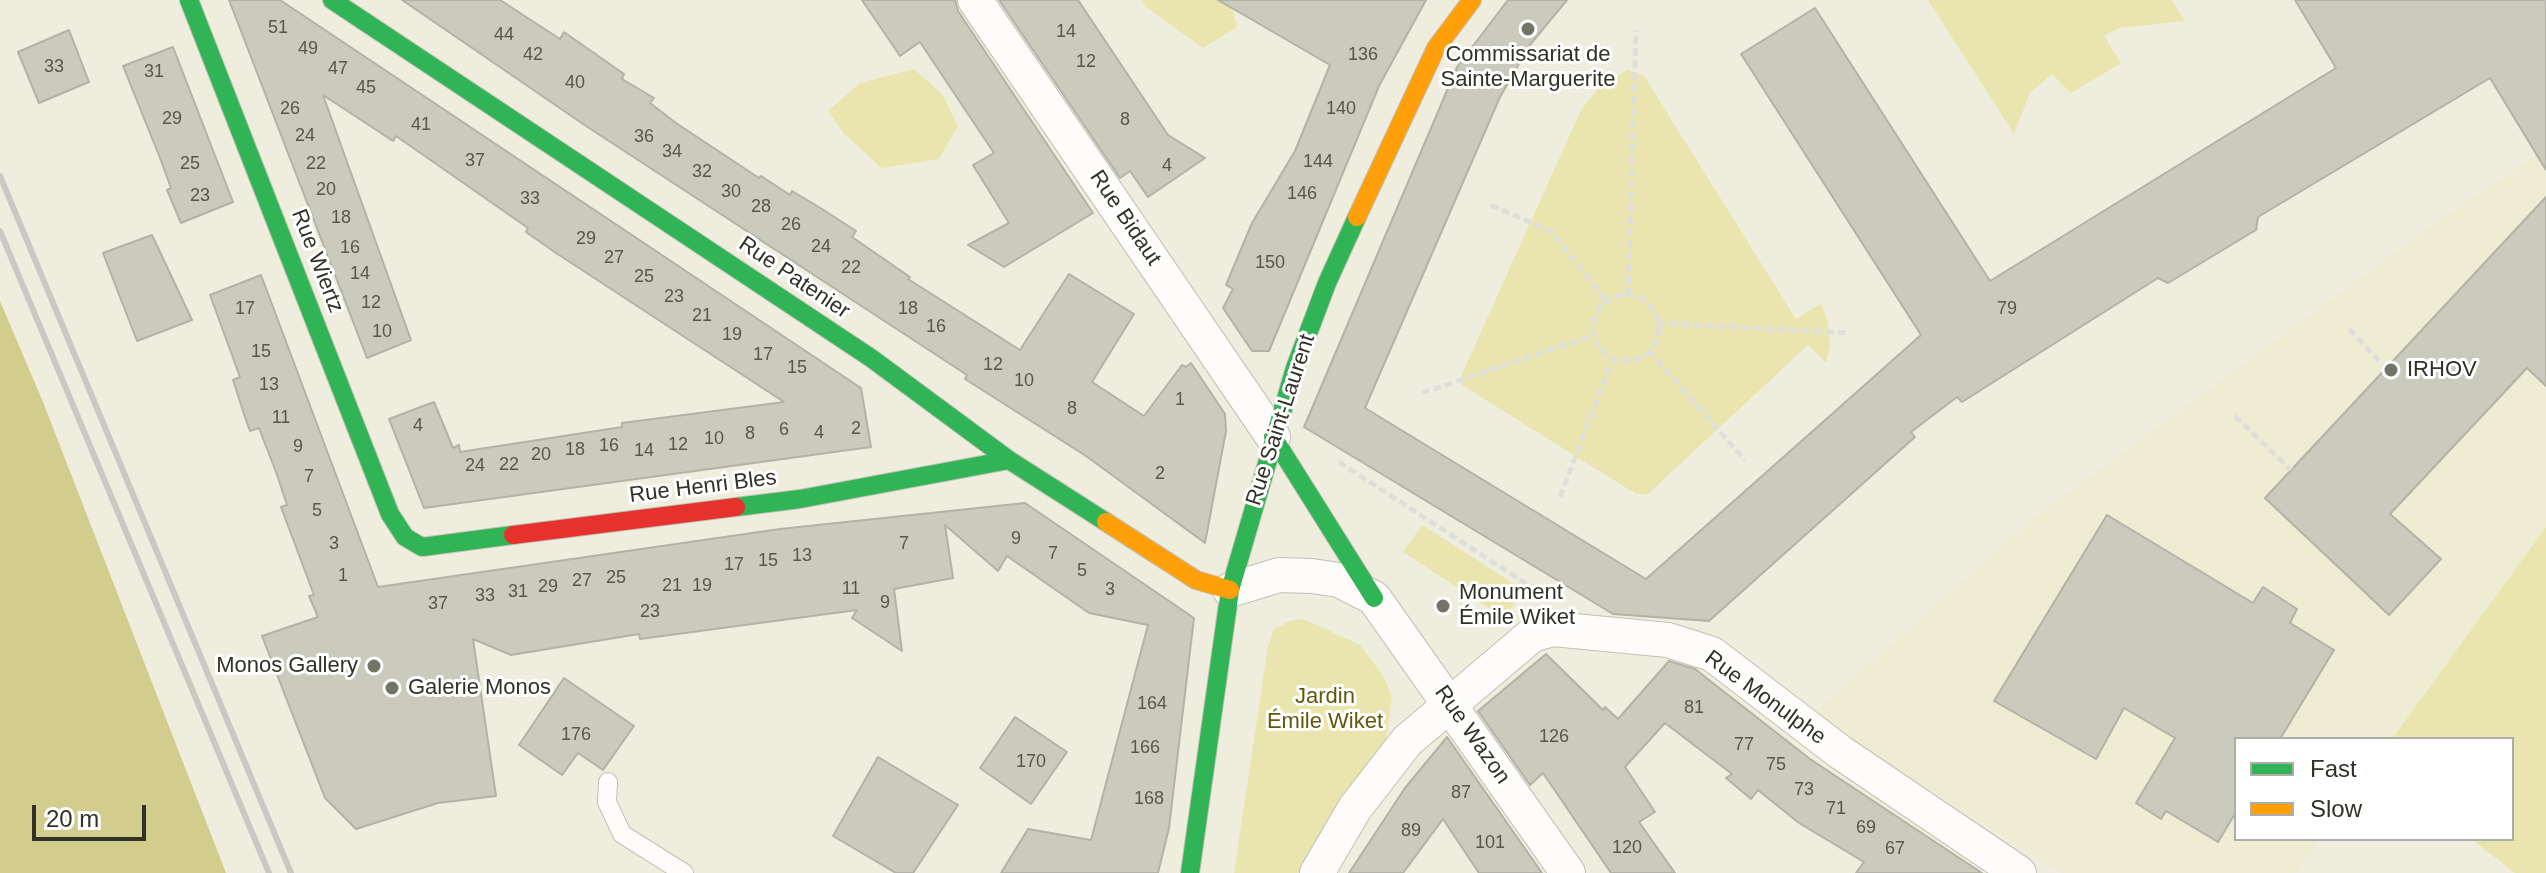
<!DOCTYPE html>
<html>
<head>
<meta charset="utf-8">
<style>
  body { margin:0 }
  #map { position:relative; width:2546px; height:873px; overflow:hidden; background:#efeede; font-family:Helvetica,sans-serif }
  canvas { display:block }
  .legend { position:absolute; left:2234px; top:737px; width:280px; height:104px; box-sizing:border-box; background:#fff; border:2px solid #adada9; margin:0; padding:10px 14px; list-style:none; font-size:24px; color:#323127 }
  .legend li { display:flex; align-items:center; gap:16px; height:40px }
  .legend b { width:40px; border:2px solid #adada9 }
  .scale { position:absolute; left:32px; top:805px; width:114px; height:36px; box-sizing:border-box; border:4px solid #323127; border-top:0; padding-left:10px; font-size:24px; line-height:28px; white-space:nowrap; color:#323127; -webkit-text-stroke:6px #fff; paint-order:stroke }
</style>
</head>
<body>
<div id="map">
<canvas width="2546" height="873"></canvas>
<ul class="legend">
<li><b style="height:10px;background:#30b455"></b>Fast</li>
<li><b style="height:10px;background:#ff9f0a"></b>Slow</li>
</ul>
<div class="scale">20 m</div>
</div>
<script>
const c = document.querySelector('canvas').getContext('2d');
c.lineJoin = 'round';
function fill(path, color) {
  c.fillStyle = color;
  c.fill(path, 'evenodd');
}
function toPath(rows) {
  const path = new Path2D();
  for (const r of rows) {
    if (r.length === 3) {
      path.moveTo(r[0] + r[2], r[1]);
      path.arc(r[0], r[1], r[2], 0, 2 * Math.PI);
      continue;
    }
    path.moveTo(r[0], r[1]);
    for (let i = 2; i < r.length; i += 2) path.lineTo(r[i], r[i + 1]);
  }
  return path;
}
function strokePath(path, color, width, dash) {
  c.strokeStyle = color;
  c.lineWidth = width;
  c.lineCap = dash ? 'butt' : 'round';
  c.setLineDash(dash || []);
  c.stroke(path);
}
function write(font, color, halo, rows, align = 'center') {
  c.font = font + ' Helvetica,sans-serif';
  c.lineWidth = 6;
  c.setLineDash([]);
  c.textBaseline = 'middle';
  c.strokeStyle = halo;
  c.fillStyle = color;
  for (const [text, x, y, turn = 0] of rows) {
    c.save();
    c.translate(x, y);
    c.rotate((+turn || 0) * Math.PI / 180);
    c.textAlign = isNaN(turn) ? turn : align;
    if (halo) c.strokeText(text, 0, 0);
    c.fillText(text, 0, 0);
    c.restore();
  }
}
const built = toPath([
  [2546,150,2546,527,2392,739,2236,739,2236,839,2320,839,2296,873,2061,873,1812,715,2034,518,2438,221]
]);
const green = toPath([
  [1142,0,1230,0,1237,27,1203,48,1146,7],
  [1928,0,2172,0,2185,21,2119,28,2104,36,2121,63,2071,93,2052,74,2030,93,2014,134],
  [914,69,943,95,958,126,939,159,882,168,845,135,828,111,860,83],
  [1628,70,1644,76,1796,319,1821,303,1828,323,1830,346,1826,363,1808,345,1648,494,1636,494,1462,385,1462,374,1581,110,1600,86],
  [1422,525,1522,589,1505,619,1403,552],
  [2546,527,2546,873,2515,873,2471,839,2512,839,2512,739,2392,739],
  [1304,619,1360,645,1384,677,1392,697,1386,742,1298,873,1234,873,1268,646,1274,629,1290,621]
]);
const forest = toPath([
  [0,301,43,402,226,873,0,873]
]);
const building = toPath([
  [229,0,280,0,861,388,871,447,424,508,389,419,434,402,453,448,459,445,460,452,622,427,622,423,784,402,556,253,526,232,528,228,396,136,393,141,323,95,411,340,367,358,229,0],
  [402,0,500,0,560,39,564,32,624,74,622,79,654,98,650,103,676,123,759,178,761,176,790,195,792,191,822,209,856,231,852,237,910,277,908,279,1020,350,1069,274,1134,314,1092,382,1144,416,1182,365,1186,367,1191,363,1225,414,1226,431,1205,543,1086,456,965,379,967,375,586,126,402,0],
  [862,0,955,0,958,11,1093,213,1004,267,968,245,1009,223,973,165,994,153,920,42,900,56,862,0],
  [999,0,1078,0,1168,135,1205,158,1148,197,1130,171,1120,178,999,0],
  [1218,0,1426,0,1379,86,1269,351,1252,351,1223,308,1233,289,1226,285,1252,223,1295,151,1330,65,1218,0],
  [1508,0,1567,0,1529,46,1500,97,1365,408,1646,579,1921,335,1741,54,1815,8,1990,281,2336,68,2295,0,2546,0,2546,170,2490,78,2258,217,2256,230,2168,283,2158,278,1962,402,1957,397,1911,432,1915,437,1709,621,1613,614,1304,427,1457,67,1508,0],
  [69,30,89,82,39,103,18,52,69,30],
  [173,47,233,202,181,223,167,190,171,188,160,158,123,66,173,47],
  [2546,197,2546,386,2527,368,2390,514,2441,559,2389,615,2265,498,2546,197],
  [152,235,192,320,137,341,103,253,152,235],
  [261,275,378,587,780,529,1025,503,1194,618,1169,828,1158,873,1001,873,1028,829,1091,840,1148,625,1089,613,1007,556,998,571,945,525,953,578,894,589,902,651,852,618,857,610,640,639,639,634,511,655,473,639,496,796,438,803,356,829,325,798,262,636,318,617,309,596,314,595,281,507,287,505,276,472,259,428,250,431,244,414,233,380,240,377,210,295,261,275],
  [2107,515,2253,603,2263,587,2297,609,2290,623,2334,650,2280,739,2236,739,2236,812,2218,842,2166,811,2161,819,2136,803,2175,738,2124,708,2096,759,1994,701,2107,515],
  [1546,654,1603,710,1605,707,1618,719,1669,661,1695,669,1810,759,1982,873,1856,873,1864,862,1799,823,1758,790,1751,799,1726,778,1732,774,1665,723,1625,767,1655,812,1639,822,1675,873,1611,873,1543,773,1530,785,1478,711,1546,654],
  [564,678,634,726,603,770,578,753,562,775,519,745,564,678],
  [1015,717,1067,752,1031,804,980,768,1015,717],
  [1447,737,1542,873,1479,873,1443,819,1403,873,1349,873,1405,788,1447,737],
  [878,757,958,805,913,873,896,873,833,836,878,757]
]);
const path = toPath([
  [1491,205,1552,232,1606,301],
  [1626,328,33],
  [1628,296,1636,30],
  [1658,323,1849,333],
  [2349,329,2385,367],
  [1649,351,1745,460],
  [1422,393,1594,335],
  [2235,416,2291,470],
  [1339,462,1542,594],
  [1560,497,1613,358]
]);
const lane = toPath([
  [608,782,607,802,622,834,684,873]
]);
const street = toPath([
  [975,0,1273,437],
  [1230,590,1279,575,1312,576,1339,580,1374,598,1568,873],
  [1317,873,1355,808,1407,741,1532,635,1553,629,1668,640,1712,654,1840,752,2019,873]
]);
const fast = toPath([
  [189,0,390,514,405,537,422,547,513,535],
  [332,0,871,358,1009,460,1106,522],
  [1273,437,1374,598],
  [736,507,800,499,1009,460],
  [1190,873,1230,590,1295,368,1327,283,1357,217]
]);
const slow = toPath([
  [1357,217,1436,48,1472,0],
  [1106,522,1196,580,1230,590]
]);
const jam = toPath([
  [513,535,736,507]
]);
const rail = toPath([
  [0,176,291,873],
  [0,231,269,873]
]);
const markers = [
  [1528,29,8,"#747367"],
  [2391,370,8,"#747367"],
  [1443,606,8,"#747367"],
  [374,666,8,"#747367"],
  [392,688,8,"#747367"]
];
const numberNames = [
  ["51",278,28],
  ["14",1066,32],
  ["44",504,35],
  ["49",308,49],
  ["42",533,55],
  ["136",1363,55],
  ["12",1086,62],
  ["33",54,67],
  ["47",338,69],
  ["31",154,72],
  ["40",575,83],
  ["45",366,88],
  ["26",290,109],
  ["140",1341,109],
  ["29",172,119],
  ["8",1125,120],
  ["41",421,125],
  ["24",305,136],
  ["36",644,137],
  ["34",672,152],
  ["37",475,161],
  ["144",1318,162],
  ["25",190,164],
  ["22",316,164],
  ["4",1167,166],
  ["32",702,172],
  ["20",326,190],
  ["30",731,192],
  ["146",1302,194],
  ["23",200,196],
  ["33",530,199],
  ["28",761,207],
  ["18",341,218],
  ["26",791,225],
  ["29",586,239],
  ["24",821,247],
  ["16",350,248],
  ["27",614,258],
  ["150",1270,263],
  ["22",851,268],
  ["14",360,274],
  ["25",644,277],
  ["23",674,297],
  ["12",371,303],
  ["17",245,309],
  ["18",908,309],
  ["79",2007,309],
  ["21",702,316],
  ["16",936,327],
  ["10",382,332],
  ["19",732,335],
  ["15",261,352],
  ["17",763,355],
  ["12",993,365],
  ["15",797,368],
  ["10",1024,381],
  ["13",269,385],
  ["1",1180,400],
  ["8",1072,409],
  ["11",281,418],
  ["4",418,426],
  ["2",856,429],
  ["6",784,430],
  ["4",819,433],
  ["8",750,434],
  ["10",714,439],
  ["12",678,445],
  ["16",609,446],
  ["9",298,447],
  ["18",575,450],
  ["14",644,451],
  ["20",541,455],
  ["22",509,465],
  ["24",475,466],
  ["2",1160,474],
  ["7",309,477],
  ["5",317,511],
  ["9",1016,539],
  ["3",334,544],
  ["7",904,544],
  ["7",1053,554],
  ["13",802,556],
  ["15",768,561],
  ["17",734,565],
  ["5",1082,571],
  ["1",343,576],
  ["25",616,578],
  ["27",582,581],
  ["21",672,586],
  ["19",702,586],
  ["29",548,587],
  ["11",851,589],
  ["3",1110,590],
  ["31",518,592],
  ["33",485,596],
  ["9",885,603],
  ["37",438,604],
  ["23",650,612],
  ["164",1152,704],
  ["81",1694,708],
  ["176",576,735],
  ["126",1554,737],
  ["77",1744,745],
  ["166",1145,748],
  ["170",1031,762],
  ["75",1776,765],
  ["73",1804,790],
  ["87",1461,793],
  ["168",1149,799],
  ["71",1836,809],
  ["69",1866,828],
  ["89",1411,831],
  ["101",1490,843],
  ["120",1627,848],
  ["67",1895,849]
];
const poiNames = [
  ["Commissariat de",1528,55,"center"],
  ["Sainte-Marguerite",1528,80,"center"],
  ["IRHOV",2407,370],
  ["Monument",1459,593],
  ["Émile Wiket",1459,618],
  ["Monos Gallery",358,666,"right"],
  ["Galerie Monos",408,688]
];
const streetNames = [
  ["Rue Bidaut",1125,218,56],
  ["Rue Wiertz",317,261,69],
  ["Rue Patenier",794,278,34],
  ["Rue Saint-Laurent",1281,420,-72],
  ["Rue Henri Bles",703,487,-7],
  ["Rue Monulphe",1765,698,36],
  ["Rue Wazon",1472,735,55]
];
const parkNames = [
  ["Jardin",1325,697],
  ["Émile Wiket",1325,722]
];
fill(built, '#eeecd2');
fill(green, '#eae5ae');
fill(forest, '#d2cc8d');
fill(building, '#cacabd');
strokePath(building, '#b2b2a6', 2);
strokePath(lane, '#c0c0b4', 20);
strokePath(street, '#c0c0b4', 36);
strokePath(fast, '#c0c0b4', 20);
strokePath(slow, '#c0c0b4', 20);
strokePath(jam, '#c0c0b4', 20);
strokePath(path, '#dfdfda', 5, [8, 4]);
strokePath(lane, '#fdfcfa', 18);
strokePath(street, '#fdfcfa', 34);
strokePath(fast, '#30b455', 18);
strokePath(slow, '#ff9f0a', 18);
strokePath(jam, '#e5322d', 18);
strokePath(rail, '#c8c8c4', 6);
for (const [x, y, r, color] of markers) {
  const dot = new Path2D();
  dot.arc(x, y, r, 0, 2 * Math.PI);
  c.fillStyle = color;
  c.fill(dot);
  strokePath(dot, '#fff', 3);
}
write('18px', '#58574c', null, numberNames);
write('22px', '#323127', '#fff', poiNames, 'left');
write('22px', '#323127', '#fff', streetNames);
write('22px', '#605a0a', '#fff', parkNames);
</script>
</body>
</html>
